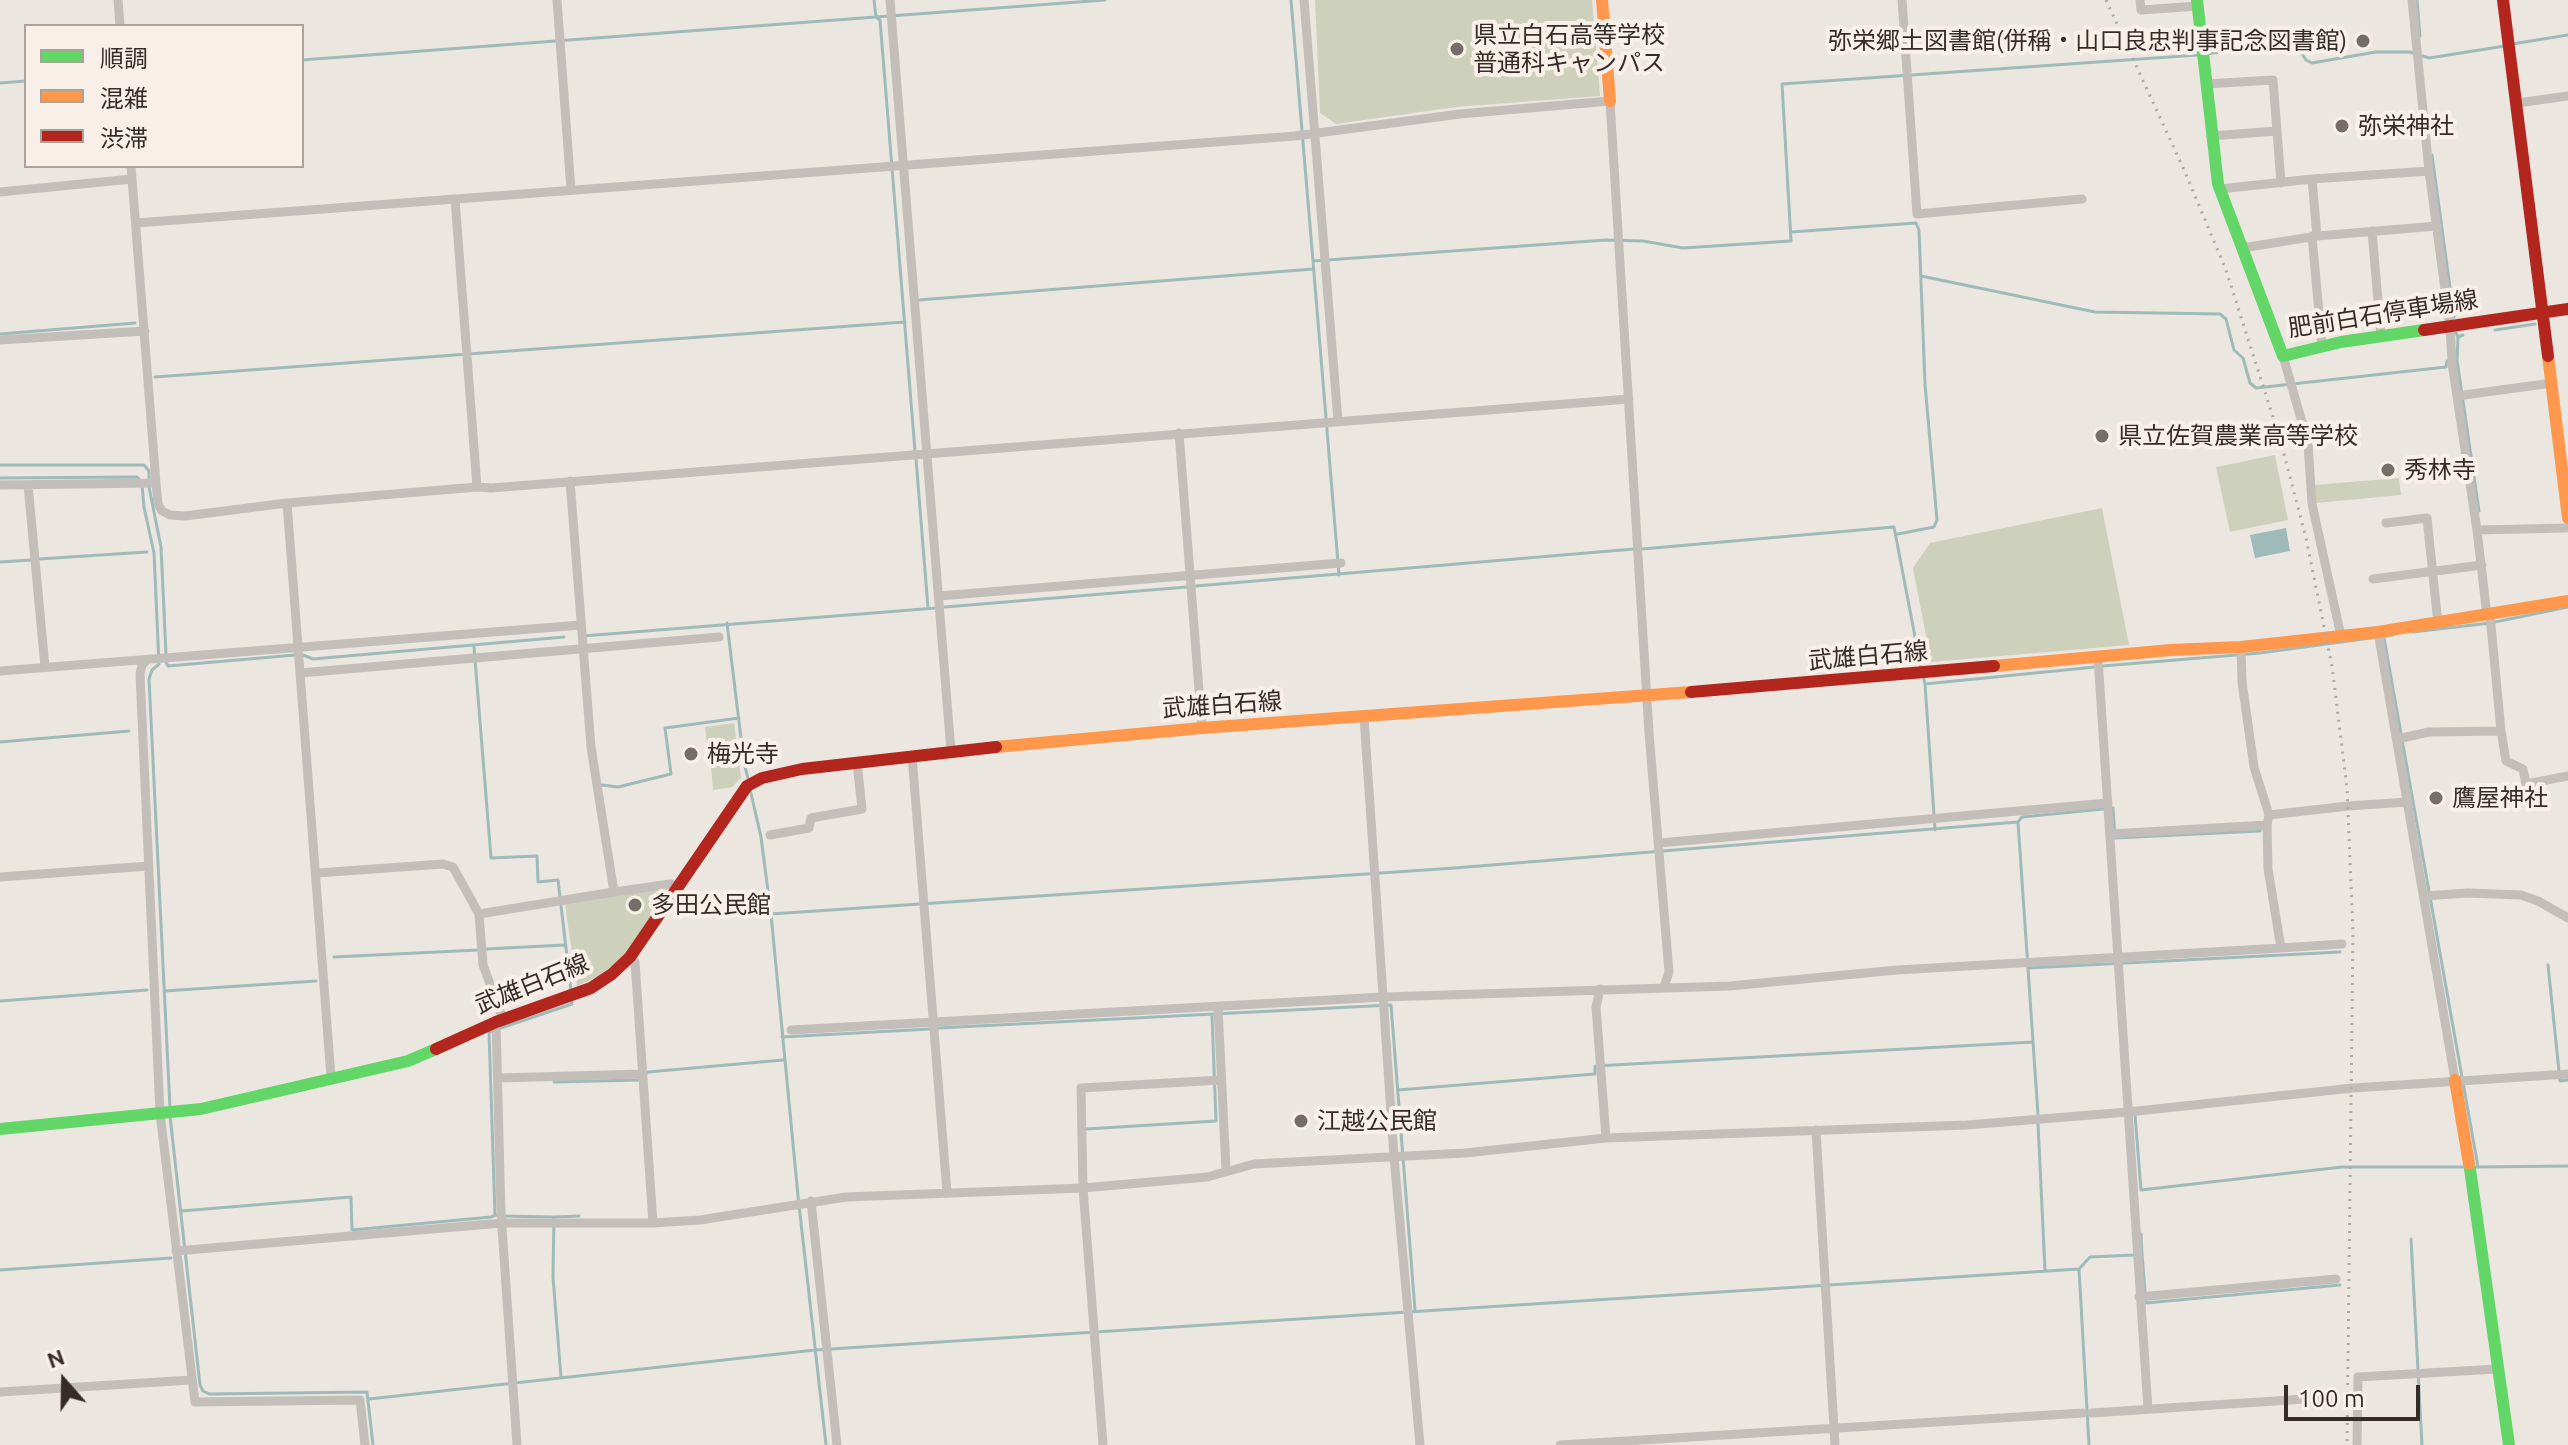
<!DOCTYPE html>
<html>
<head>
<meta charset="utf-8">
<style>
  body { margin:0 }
  #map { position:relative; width:2568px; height:1445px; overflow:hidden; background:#ece6e0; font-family:Ubuntu,"Noto Sans JP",sans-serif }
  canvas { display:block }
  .legend { position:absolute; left:24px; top:24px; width:280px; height:144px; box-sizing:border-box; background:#f8f0e8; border:2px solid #aaa29b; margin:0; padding:10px 14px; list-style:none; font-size:24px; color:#352c28 }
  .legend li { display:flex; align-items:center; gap:16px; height:40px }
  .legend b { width:40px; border:2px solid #aaa29b }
  .north { position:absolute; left:24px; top:1341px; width:80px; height:80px; -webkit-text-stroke:6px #f8f0e8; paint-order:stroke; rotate:340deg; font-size:22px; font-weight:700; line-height:32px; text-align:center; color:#352c28 }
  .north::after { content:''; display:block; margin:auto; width:28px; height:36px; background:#352c28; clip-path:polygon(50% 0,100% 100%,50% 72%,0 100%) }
  .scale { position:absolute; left:2284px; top:1385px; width:136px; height:36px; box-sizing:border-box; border:4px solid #352c28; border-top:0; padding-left:10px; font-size:24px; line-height:28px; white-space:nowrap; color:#352c28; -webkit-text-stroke:6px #f8f0e8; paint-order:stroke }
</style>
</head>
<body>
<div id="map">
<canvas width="2568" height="1445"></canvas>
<ul class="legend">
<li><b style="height:10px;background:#63d668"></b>順調</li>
<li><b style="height:10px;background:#ff974d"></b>混雑</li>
<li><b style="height:10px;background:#b3261e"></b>渋滞</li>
</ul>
<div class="north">N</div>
<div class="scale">100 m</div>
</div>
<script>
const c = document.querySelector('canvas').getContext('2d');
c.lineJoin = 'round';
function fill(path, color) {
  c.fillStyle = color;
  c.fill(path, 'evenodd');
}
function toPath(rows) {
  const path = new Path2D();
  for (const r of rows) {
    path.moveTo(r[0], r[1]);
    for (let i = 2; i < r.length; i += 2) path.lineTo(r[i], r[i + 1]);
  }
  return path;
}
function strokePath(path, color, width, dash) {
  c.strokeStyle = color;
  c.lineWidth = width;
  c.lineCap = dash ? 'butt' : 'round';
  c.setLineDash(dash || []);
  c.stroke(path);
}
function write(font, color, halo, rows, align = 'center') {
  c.font = font + ' Ubuntu,"Noto Sans JP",sans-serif';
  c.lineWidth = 8;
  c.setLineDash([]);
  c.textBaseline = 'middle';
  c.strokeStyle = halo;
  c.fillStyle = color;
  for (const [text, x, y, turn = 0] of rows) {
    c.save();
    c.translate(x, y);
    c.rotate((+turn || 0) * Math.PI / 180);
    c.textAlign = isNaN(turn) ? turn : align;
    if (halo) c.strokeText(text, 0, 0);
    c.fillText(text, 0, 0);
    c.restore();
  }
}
const green = toPath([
  [1315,0,1592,0,1600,96,1456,107,1336,124,1320,113],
  [2275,455,2288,520,2230,532,2216,467],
  [2399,478,2401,495,2316,503,2314,485],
  [2102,508,2129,645,1931,662,1913,568,1930,543],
  [734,723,741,778,732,787,713,790,709,743,707,743,705,727],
  [665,886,668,892,624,956,599,976,577,986,565,905,569,902]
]);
const water = toPath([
  [2286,528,2290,551,2255,558,2250,535]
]);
const stream = toPath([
  [1291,0,1313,261,1606,240,1643,241,1683,248,1791,241,1782,84,2198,55],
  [2417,0,2420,36],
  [2512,44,2568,35],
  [2205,54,2290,44,2297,46,2306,60,2312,63,2376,52,2410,52,2429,58,2505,46],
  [302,60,876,17,874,0],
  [0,83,26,81],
  [2432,155,2454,317],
  [1791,232,1916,223,1919,230,1925,384,1937,520,1934,527,1898,534],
  [1313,261,1339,575],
  [1921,276,2095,312,2220,314,2226,319,2234,350,2243,358,2250,383,2256,388,2446,367,2447,361,2457,360],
  [919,300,1313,269],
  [2495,330,2535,324],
  [2456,333,2458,337,2463,335],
  [0,334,135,323],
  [2458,337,2457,360,2479,511],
  [155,377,905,322],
  [915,451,880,20,876,17,1105,0],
  [916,459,928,608],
  [0,465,144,465,149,471,149,479],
  [0,478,137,477,139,479],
  [142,485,144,507,154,553,159,664,152,670,149,679,170,1108],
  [149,487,161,547,166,654],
  [1642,549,1894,527,1921,668],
  [39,559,147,552],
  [0,562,31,560],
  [1196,586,1634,549],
  [945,607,1187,587],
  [727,623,744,763,749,782],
  [2413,632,2490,623,2568,607],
  [583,636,936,608],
  [2384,638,2478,1167],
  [474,647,491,858,537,856,538,882,558,880,571,991],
  [303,655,313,659,564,637],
  [166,662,168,666,295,655],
  [2103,666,2260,653,2393,635],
  [1923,675,1925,684,2095,667],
  [1925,684,1935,830],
  [0,742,129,731],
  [602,785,618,787,671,774,665,728,739,718],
  [750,789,761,837,771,914,798,1196,826,1445],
  [2018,822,2022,817,2113,808,2115,838,2260,831],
  [771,914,1455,868,2018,822,2038,1115],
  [486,949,565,945],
  [334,957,478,950],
  [2548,965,2560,1081,2568,1080],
  [2028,968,2340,952],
  [164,991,316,981],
  [0,1001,147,990],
  [938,1028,1391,1005,1415,1310],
  [782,1037,930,1029],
  [554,1082,639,1080,648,1072,783,1060],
  [1398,1090,1595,1074,1595,1066,2033,1042],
  [2135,1115,2141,1190,2342,1167,2464,1167],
  [170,1116,200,1385,203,1391,209,1394,367,1392,373,1445],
  [2038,1123,2045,1270],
  [1086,1129,1216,1121,1212,1015],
  [2476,1167,2568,1166],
  [181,1211,351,1197,352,1230,491,1217,496,1215],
  [495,1215,489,1032,572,1004,571,998],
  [503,1216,554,1217,553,1277,561,1377],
  [555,1217,579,1216],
  [2141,1234,2142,1254],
  [2411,1239,2422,1445],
  [2142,1254,2146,1303,2340,1285],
  [2079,1269,2090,1257,2135,1255],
  [0,1270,171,1258],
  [369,1399,815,1350,2079,1269,2089,1445]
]);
const street = toPath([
  [118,0,120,26],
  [557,0,571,190],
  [890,0,951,751],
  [1304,0,1338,421],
  [1902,0,1917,214,2082,199],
  [2140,0,2141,10,2198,6],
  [2412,0,2429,171,2450,326,2452,363,2477,530,2487,616],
  [2206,84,2273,80,2281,183],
  [2517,103,2568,96],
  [2211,136,2277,131],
  [131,166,156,483,158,504,162,511,170,515,185,516,287,503,477,487,491,488,1629,399],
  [2312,179,2317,236],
  [2220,189,2312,179,2429,171],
  [0,192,132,179],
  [455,199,477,487],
  [136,223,1295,136,1460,114,1610,101,1649,733,1669,972,1664,987],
  [2372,231,2381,336],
  [2312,236,2322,346],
  [2242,248,2317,236,2437,226],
  [0,340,145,331],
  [2283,356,2308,443,2312,504,2341,636],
  [2457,396,2552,383],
  [1179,433,1202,728],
  [570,481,591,747,614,892],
  [0,485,156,483],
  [28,485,45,667],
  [287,503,331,1077],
  [2386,523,2427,518,2438,624],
  [2477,530,2568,528],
  [2373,579,2482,565],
  [939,596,1341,563],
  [2490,615,2501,731],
  [2378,632,2455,1080],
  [2241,647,2242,682,2254,767,2269,815,2348,806,2408,802],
  [2098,658,2148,1409],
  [147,660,142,665,140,674,160,1113,195,1402,360,1400,365,1445],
  [0,671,581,625],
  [300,673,719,637],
  [1364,717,1394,1157,1420,1445],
  [2397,739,2429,732,2501,731,2506,761,2523,769,2526,784,2568,776],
  [912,756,947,1192],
  [2110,834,2267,825],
  [770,835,809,828,811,818,862,809,857,762],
  [1659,843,2108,803],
  [317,873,443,864,453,867,479,914,483,965,503,1019],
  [0,877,149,866],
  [2424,896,2468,893,2521,895,2538,901,2568,918],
  [479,914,614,892,670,884,679,886],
  [2281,948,2342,944],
  [630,957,635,962,653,1223],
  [1600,989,1596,1007,1606,1138],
  [1218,1007,1226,1170],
  [496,1022,501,1213,517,1445],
  [791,1030,1383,997,1730,986,1897,970,2281,948,2268,869,2267,825,2269,815],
  [498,1078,643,1074],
  [1816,1130,1835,1445],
  [811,1201,837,1445],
  [176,1251,502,1223,653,1223,700,1220,846,1197,1083,1188,1207,1177,1254,1164,1465,1153,1606,1138,1967,1125,2128,1112,2353,1088,2568,1074],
  [2139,1297,2336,1279],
  [0,1392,191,1380],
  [2092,1413,2335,1397],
  [1103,1445,1083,1188,1081,1088,1221,1080],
  [1560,1445,2083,1413],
  [2357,1445,2358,1377,2497,1369]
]);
const fast = toPath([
  [2197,0,2218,184,2283,356,2341,342,2424,330],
  [0,1129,201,1109,408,1061,436,1049],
  [2470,1169,2509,1445]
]);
const slow = toPath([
  [1602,0,1610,101],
  [2548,356,2568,518],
  [1994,666,2171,650,2241,647,2378,632,2568,601],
  [996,747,1202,728,1691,692],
  [2455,1080,2469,1164]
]);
const jam = toPath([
  [2503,0,2548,356],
  [2424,330,2568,309],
  [1691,692,1994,666],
  [436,1049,496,1022,591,988,612,974,630,957,747,786,762,778,802,769,996,747]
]);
const rail = toPath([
  [2106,0,2185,172,2226,270,2280,439,2306,538,2332,666,2347,788,2353,932,2347,1445]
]);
const markers = [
  [2363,41,8,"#756d68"],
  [1457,49,8,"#756d68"],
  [2342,126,8,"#756d68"],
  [2102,436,8,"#756d68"],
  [2388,470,8,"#756d68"],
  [691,754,8,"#756d68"],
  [2436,798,8,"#756d68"],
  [635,905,8,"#756d68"],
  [1301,1121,8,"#756d68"]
];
const poiNames = [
  ["県立白石高等学校",1473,35],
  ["普通科キャンパス",1473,63],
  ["弥栄郷土図書館(併稱・山口良忠判事記念図書館)",2347,41,"right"],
  ["弥栄神社",2358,126],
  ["県立佐賀農業高等学校",2118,436],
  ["秀林寺",2404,470],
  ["梅光寺",707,754],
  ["鷹屋神社",2452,798],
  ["多田公民館",651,905],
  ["江越公民館",1317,1121]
];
const streetNames = [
  ["肥前白石停車場線",2383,314,-9],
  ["武雄白石線",1868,656,-5],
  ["武雄白石線",1222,705,-4],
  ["武雄白石線",532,984,-22]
];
fill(green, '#cdd0bb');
fill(water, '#9ebbba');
strokePath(stream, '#9ebbba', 3);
strokePath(street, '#c4beba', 9);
strokePath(fast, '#63d668', 12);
strokePath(slow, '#ff974d', 12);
strokePath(jam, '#b3261e', 12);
strokePath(rail, '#aca7a4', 3, [2, 6]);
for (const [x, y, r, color] of markers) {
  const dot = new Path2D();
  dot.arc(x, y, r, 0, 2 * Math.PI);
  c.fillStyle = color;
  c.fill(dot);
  strokePath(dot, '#f8f0e8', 3);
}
write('24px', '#352c28', '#f8f0e8', poiNames, 'left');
write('24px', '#352c28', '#f8f0e8', streetNames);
</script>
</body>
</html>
